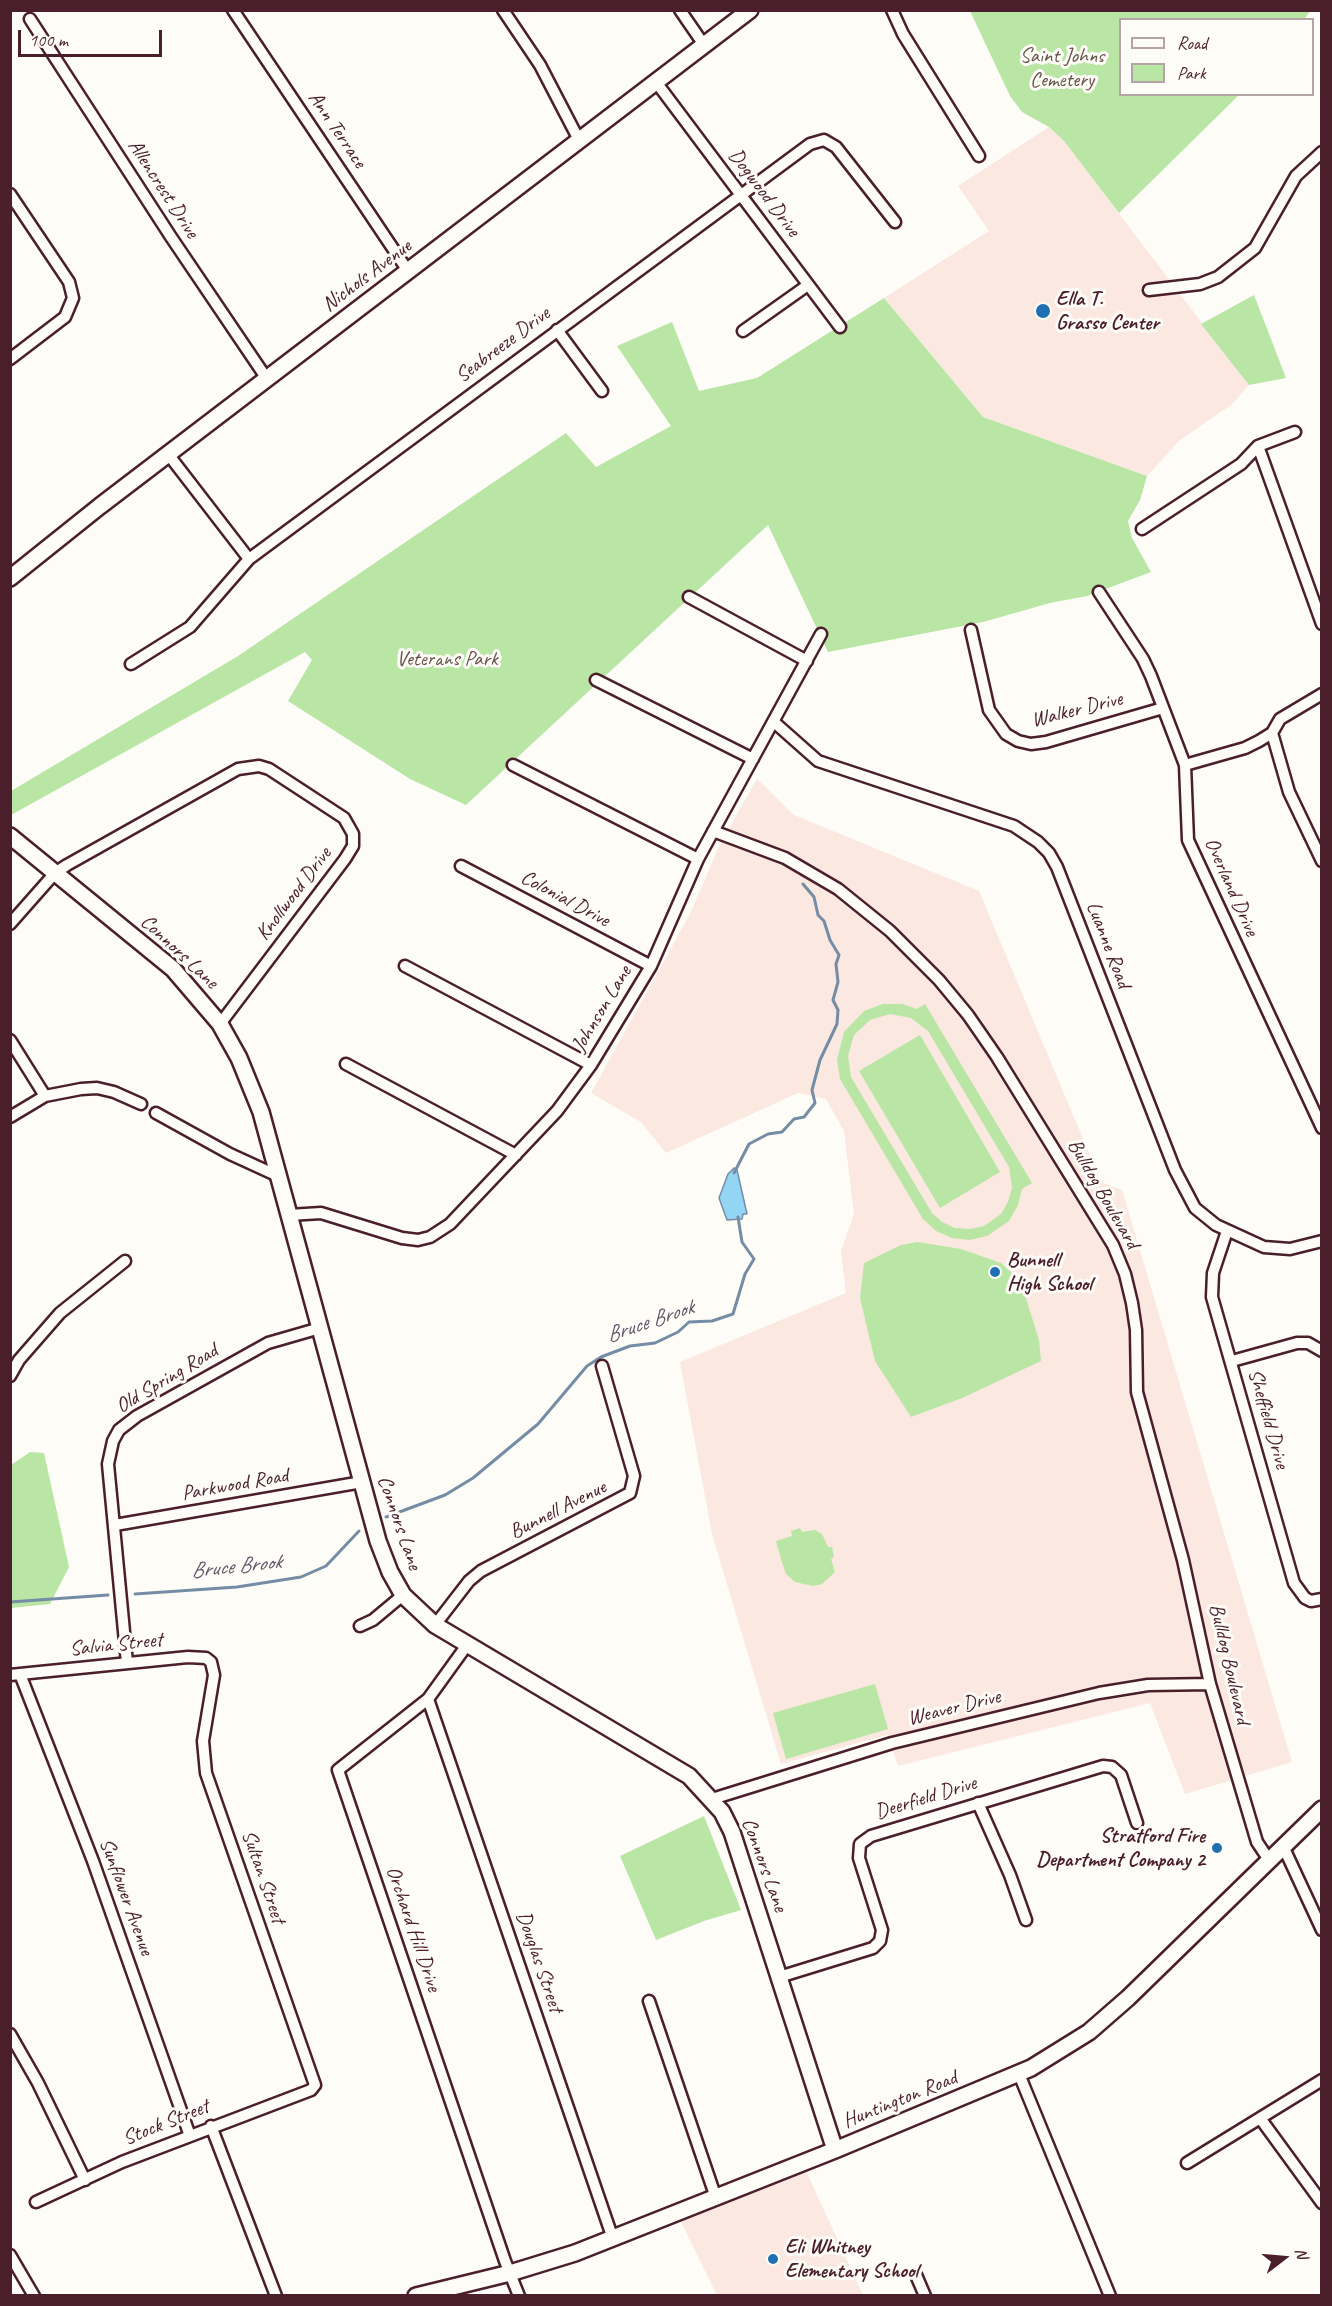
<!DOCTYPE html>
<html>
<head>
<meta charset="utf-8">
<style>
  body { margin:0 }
  #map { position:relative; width:1332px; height:2306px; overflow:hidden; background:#fdfcf7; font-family:Caveat,sans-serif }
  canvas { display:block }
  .frame { position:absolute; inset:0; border:12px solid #4a1f2b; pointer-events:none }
  .legend { position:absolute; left:1119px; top:18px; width:195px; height:78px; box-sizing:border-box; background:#fdfcf7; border:2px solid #b5a4a5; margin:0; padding:8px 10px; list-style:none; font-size:18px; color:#4a1f2b }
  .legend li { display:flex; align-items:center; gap:12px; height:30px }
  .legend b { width:30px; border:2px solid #b5a4a5 }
  .north { position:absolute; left:1254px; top:2228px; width:60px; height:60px; -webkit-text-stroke:4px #fdfcf7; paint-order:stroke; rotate:74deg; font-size:16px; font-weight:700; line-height:24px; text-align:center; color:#4a1f2b }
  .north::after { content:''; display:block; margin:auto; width:21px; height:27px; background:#4a1f2b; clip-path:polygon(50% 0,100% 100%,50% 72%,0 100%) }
  .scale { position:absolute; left:18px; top:30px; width:144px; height:27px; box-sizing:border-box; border:3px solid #4a1f2b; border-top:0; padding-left:8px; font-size:18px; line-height:21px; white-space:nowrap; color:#4a1f2b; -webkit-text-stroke:4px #fdfcf7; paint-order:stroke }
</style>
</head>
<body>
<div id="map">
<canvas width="1332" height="2306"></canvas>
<div class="frame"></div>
<ul class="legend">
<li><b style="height:8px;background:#fdfcf7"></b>Road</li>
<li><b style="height:16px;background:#b9e6a4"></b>Park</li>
</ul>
<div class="north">N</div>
<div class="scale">100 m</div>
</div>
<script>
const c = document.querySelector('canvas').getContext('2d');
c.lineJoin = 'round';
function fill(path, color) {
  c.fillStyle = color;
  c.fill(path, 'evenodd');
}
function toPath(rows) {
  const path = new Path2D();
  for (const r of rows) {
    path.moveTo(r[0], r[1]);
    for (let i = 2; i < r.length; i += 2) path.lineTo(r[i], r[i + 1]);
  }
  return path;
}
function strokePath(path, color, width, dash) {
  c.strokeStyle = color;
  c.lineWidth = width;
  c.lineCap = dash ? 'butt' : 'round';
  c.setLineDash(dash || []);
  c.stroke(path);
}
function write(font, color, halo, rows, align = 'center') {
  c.font = font + ' Caveat,sans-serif';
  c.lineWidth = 6;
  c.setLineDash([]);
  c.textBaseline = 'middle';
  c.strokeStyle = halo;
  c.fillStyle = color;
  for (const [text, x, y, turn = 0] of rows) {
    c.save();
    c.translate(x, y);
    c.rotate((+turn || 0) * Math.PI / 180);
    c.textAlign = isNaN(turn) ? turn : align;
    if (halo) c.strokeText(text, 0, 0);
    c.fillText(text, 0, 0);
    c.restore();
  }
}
const built = toPath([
  [1049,127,1064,141,1249,385,1231,405,1180,440,1147,476,983,417,884,298,989,231,958,186],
  [757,779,794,815,979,891,1101,1182,1122,1190,1292,1762,1185,1794,1150,1703,898,1766,887,1735,781,1764,712,1534,680,1362,846,1293,841,1251,854,1214,844,1131,826,1099,798,1093,666,1153,641,1122,591,1093,690,914,720,844],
  [806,2171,863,2295,717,2295,681,2222]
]);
const green = toPath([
  [970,11,1310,11,1304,20,1120,20,1120,94,1239,95,1119,213,1064,141,1049,127,1022,112,1010,96],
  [1254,295,1286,378,1249,385,1201,324],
  [884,298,983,417,1147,476,1140,500,1128,521,1132,538,1151,572,1087,596,1050,603,983,622,828,652,768,525,466,805,410,779,288,701,312,660,305,652,11,815,11,791,238,656,566,433,596,467,671,426,617,346,672,322,699,391,757,378],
  [883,1004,902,1004,917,1009,925,1004,1032,1183,1022,1189,1018,1205,1009,1221,987,1236,970,1240,952,1238,936,1231,923,1219,840,1079,837,1060,844,1032,864,1011],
  [890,1014,911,1018,928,1031,1009,1167,1012,1188,1008,1202,1001,1214,984,1226,970,1229,955,1228,942,1222,932,1213,851,1077,848,1056,854,1035,870,1020],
  [920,1035,1000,1172,940,1208,859,1071],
  [917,1242,961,1249,1001,1263,1015,1276,1024,1292,1039,1340,1041,1361,962,1398,911,1417,875,1361,860,1298,864,1263,901,1245],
  [30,1452,44,1453,69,1567,50,1604,11,1608,11,1465],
  [800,1528,802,1532,815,1530,822,1534,828,1547,832,1547,834,1557,831,1559,835,1572,822,1584,813,1586,795,1582,786,1574,781,1559,776,1541,792,1536,791,1531],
  [875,1684,888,1729,786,1759,773,1713],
  [704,1816,741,1910,704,1921,656,1940,620,1856]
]);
const water = toPath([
  [734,1168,737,1170,747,1214,743,1214,742,1219,727,1220,719,1198,728,1174,734,1168]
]);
const stream = toPath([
  [734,1173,749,1144,768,1134,782,1132,794,1119,804,1117,815,1103,812,1090,820,1060,837,1024,838,1010,833,1000,838,982,836,964,839,955,830,940,824,921,818,915,814,897,803,884],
  [386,1517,445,1495,473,1478,538,1424,587,1366,601,1357,630,1346,655,1343,678,1332,689,1322,712,1321,733,1314,745,1274,754,1259,742,1242,738,1217],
  [135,1594,237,1587,301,1577,326,1566,359,1531],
  [10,1602,108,1595]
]);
const street = toPath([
  [233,10,408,271],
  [503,10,540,65,579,140],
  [680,10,704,45],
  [892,10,903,34,979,156],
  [30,19,171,237,267,379],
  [656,82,840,327],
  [10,194,69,282,73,298,65,317,10,359],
  [1149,290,1200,284,1218,277,1255,248,1296,176,1322,152],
  [557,330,602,391],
  [743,331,808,285],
  [1258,446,1322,624],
  [168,454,249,559],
  [1142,529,1241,464,1258,446,1295,432],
  [1099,592,1143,659,1151,676,1185,765,1188,840,1322,1128],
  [689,597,807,661],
  [971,630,989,710,1006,734,1018,741,1031,744,1046,742,1163,708],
  [131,664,190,627,249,559,810,144,824,140,836,147,895,222],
  [596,680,753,759],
  [774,722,818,761,1014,826,1038,842,1049,853,1057,867,1175,1170,1195,1208,1216,1225,1264,1247,1290,1249,1322,1241],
  [1272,733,1289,792,1322,861],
  [513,765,698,859],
  [1185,765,1245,748,1259,741,1272,733,1280,719,1322,694],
  [713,831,785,858,838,889,890,931,939,980,968,1015,997,1057,1113,1245,1125,1274,1132,1303,1136,1330,1137,1392,1183,1560,1210,1684,1257,1842,1269,1860],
  [461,866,651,966],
  [10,924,55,873,67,865,238,769,259,766,269,769,344,818,353,834,353,846,345,859,220,1024],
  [405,966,591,1065],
  [10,1040,45,1096],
  [346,1064,516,1155],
  [156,1113,230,1154,278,1176],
  [10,1117,45,1096,81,1089,97,1088,114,1092,141,1104],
  [289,1215,321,1213,402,1238,418,1240,430,1237,450,1224,557,1111,591,1065,651,966,698,859,821,634],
  [1227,1231,1213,1273,1212,1297,1294,1583,1305,1598,1311,1601,1322,1599],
  [1232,1361,1297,1343,1308,1343,1322,1351],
  [10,1376,19,1360,60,1313,125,1261],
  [115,1525,362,1482],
  [435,1625,469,1581,481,1571,630,1493,634,1476,602,1366],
  [360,1626,373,1620,403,1595],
  [467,1645,428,1699,338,1770,505,2261,519,2296],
  [127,1663,108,1464,113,1441,119,1430,137,1416,268,1343,320,1328],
  [20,1674,93,1861,190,2136],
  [10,1675,188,1657,206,1658,211,1662,214,1675,203,1741,206,1773,315,2085,311,2090,122,2162,36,2202],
  [428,1699,613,2239],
  [712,1799,892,1743,1099,1693,1148,1685,1210,1684],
  [978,1803,1010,1875,1026,1920],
  [1283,1846,1322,1930],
  [779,1977,873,1948,880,1941,882,1930,859,1858,860,1844,871,1836,1103,1766,1112,1767,1121,1775,1137,1823],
  [649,2001,716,2198],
  [10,2034,38,2083,85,2180],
  [1019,2074,1110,2296],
  [1260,2118,1322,2203],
  [211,2126,276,2296],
  [1187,2163,1322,2080],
  [10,2255,34,2296],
  [916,2275,925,2296]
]);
const secondary = toPath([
  [10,578,100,506,750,10],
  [10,836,173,969,220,1024,239,1058,261,1112,378,1541,390,1572,403,1595,435,1625,689,1776,722,1812,732,1832,835,2150],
  [416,2296,510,2273,575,2253,835,2150,1031,2068,1089,2032,1128,1998,1322,1809]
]);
const markers = [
  [1043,311,8,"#1f6fb2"],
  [995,1272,6,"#1f6fb2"],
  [1217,1848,6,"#1f6fb2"],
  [773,2259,6,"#1f6fb2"]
];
const parkNames = [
  ["Saint Johns",1062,56],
  ["Cemetery",1062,80],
  ["Veterans Park",447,659]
];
const streetNames = [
  ["Ann Terrace",337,130,56],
  ["Allencrest Drive",163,189,57],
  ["Dogwood Drive",764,193,53],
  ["Nichols Avenue",367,276,-37],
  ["Seabreeze Drive",503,345,-37],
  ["Walker Drive",1077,710,-14],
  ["Overland Drive",1231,887,66],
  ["Knollwood Drive",294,894,-53],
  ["Colonial Drive",565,899,28],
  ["Luanne Road",1108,945,69],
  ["Connors Lane",179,952,43],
  ["Johnson Lane",602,1009,-59],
  ["Bulldog Boulevard",1103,1194,60],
  ["Old Spring Road",167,1379,-31],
  ["Sheffield Drive",1268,1419,74],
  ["Parkwood Road",235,1485,-10],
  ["Bunnell Avenue",558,1510,-27],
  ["Connors Lane",399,1523,71],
  ["Salvia Street",116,1645,-6],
  ["Bulldog Boulevard",1229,1664,77],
  ["Weaver Drive",954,1708,-14],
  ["Deerfield Drive",926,1798,-17],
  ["Connors Lane",764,1865,70],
  ["Sultan Street",263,1877,71],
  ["Sunflower Avenue",126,1897,70],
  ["Orchard Hill Drive",413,1929,71],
  ["Douglas Street",539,1962,71],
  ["Huntington Road",900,2100,-22],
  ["Stock Street",166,2123,-22]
];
const poiNames = [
  ["Ella T.",1056,299],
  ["Grasso Center",1056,323],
  ["Bunnell",1007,1260],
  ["High School",1007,1284],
  ["Stratford Fire",1205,1836,"right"],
  ["Department Company 2",1205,1860,"right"],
  ["Eli Whitney",785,2247],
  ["Elementary School",785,2271]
];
const waterNames = [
  ["Bruce Brook",650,1322,-19],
  ["Bruce Brook",236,1567,-6]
];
fill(built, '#fae8e1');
fill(green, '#b9e6a4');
fill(water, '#92d6f4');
strokePath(water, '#758da4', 1.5);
strokePath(stream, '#758da4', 3);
strokePath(street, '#4a1f2b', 15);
strokePath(secondary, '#4a1f2b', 20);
strokePath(street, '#fdfcf7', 10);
strokePath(secondary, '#fdfcf7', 15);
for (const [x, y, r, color] of markers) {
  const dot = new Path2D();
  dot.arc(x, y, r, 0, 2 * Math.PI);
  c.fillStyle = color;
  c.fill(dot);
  strokePath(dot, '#fdfcf7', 2);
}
write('21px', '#665149', '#fdfcf7', parkNames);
write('21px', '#4a1f2b', '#fdfcf7', streetNames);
write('bold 21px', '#4a1f2b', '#fdfcf7', poiNames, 'left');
write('italic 22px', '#605667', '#fdfcf7', waterNames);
</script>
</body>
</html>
